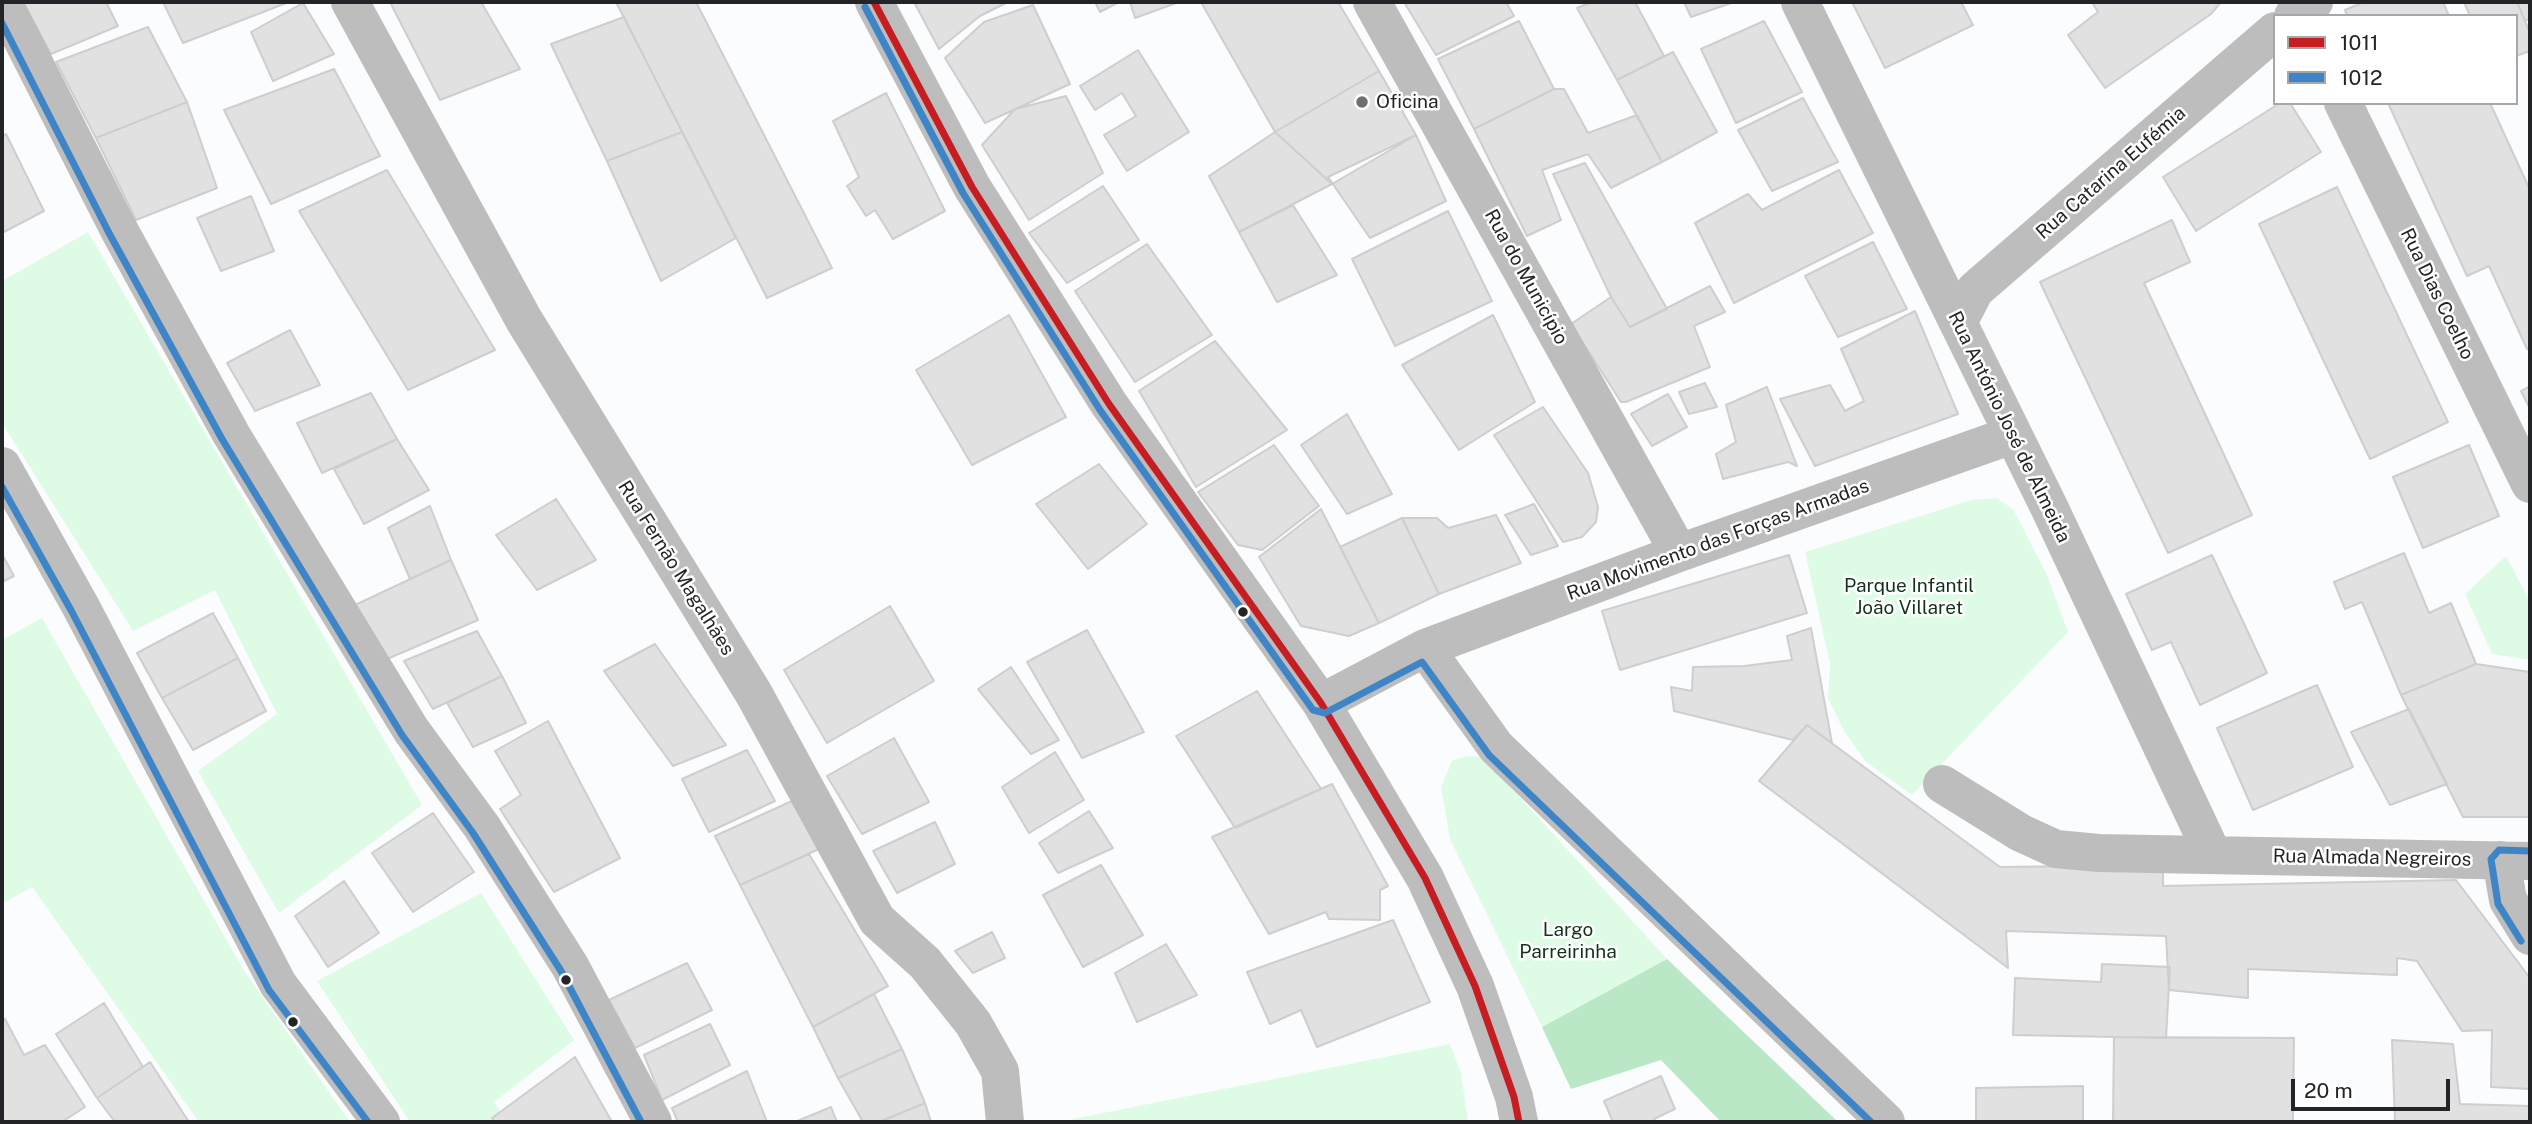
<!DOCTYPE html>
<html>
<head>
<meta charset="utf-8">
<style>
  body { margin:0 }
  #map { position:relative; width:2532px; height:1124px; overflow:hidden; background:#fbfcfd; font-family:"Public Sans",sans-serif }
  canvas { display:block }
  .frame { position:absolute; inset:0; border:4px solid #232427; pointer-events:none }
  .legend { position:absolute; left:2273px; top:14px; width:245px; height:91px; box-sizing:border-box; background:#fff; border:2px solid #a7a7a9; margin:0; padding:9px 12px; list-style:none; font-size:21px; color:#232427 }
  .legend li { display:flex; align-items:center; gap:14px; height:35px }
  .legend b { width:35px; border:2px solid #a7a7a9 }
  .scale { position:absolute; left:2291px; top:1079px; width:159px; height:32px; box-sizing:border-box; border:4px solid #232427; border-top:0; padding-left:9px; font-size:21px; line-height:24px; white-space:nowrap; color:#232427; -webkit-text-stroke:5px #fff; paint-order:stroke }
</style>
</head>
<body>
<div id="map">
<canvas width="2532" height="1124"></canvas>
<div class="frame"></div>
<ul class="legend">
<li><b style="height:9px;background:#c61d23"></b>1011</li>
<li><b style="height:9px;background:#3d85c6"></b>1012</li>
</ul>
<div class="scale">20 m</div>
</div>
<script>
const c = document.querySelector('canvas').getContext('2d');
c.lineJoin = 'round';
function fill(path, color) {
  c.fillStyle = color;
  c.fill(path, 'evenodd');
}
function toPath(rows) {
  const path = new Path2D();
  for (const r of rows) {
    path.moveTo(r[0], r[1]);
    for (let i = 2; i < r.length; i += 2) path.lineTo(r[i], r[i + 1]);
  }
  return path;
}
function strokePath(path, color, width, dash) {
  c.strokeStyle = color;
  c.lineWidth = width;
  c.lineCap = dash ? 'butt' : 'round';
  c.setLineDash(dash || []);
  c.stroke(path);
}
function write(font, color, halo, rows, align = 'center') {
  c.font = font + ' "Public Sans",sans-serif';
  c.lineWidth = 5;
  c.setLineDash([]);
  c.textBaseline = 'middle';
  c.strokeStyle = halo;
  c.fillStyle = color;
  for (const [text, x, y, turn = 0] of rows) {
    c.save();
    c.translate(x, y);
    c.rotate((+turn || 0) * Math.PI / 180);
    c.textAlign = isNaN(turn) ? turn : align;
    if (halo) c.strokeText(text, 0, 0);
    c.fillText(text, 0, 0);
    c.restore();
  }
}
const green = toPath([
  [88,232,422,805,279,913,198,771,277,714,215,590,133,631,2,423,2,278,4,280],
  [1997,498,2013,509,2047,575,2068,632,1912,795,1866,762,1844,731,1828,698,1830,664,1805,552,1972,500],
  [2506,556,2530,602,2530,660,2492,654,2465,594],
  [42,618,243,969,350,1122,199,1122,32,887,2,904,2,640],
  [1467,756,1483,757,1667,959,1542,1027,1450,839,1441,787,1452,761],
  [481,893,574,1040,494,1102,507,1122,410,1122,317,981],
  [1450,1044,1461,1073,1468,1122,1058,1122]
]);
const forest = toPath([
  [1667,959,1838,1122,1721,1122,1661,1060,1571,1089,1542,1027]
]);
const building = toPath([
  [23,2,106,2,118,26,51,54,23,2],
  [163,2,289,2,183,43,163,2],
  [390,2,481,2,520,69,440,100,390,2],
  [616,2,696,2,832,268,767,298,616,2],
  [914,2,1008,2,980,16,939,49,914,2],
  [1095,2,1119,2,1100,12,1095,2],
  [1130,2,1179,2,1135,18,1130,2],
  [1201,2,1338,2,1379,71,1275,132,1201,2],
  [1404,2,1506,2,1514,16,1436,55,1404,2],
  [1592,2,1635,2,1664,56,1617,80,1577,8,1592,2],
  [1684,2,1734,2,1691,17,1684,2],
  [1852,2,1961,2,1973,25,1885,68,1852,2],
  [2092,2,2221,2,2211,14,2105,88,2068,35,2098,12,2092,2],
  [2364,2,2443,2,2449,16,2347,16,2345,10,2364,2],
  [2464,2,2517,2,2530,33,2530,51,2516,56,2516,16,2470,16,2464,2],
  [2517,2,2530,2,2530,18,2525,21,2517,2],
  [303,3,334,54,273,81,251,32,303,3],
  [1033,5,1070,84,985,123,945,58,984,22,1033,5],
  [624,17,682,132,607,161,551,44,624,17],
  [1519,21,1554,89,1474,129,1438,59,1519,21],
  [1764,21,1802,92,1736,123,1701,49,1764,21],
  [148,27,187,102,96,138,56,62,148,27],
  [1138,50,1189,132,1127,171,1104,135,1136,116,1122,93,1095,110,1080,86,1138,50],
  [1673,52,1717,132,1662,162,1617,80,1673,52],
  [334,69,380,156,271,204,224,110,334,69],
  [1379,71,1416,135,1332,184,1275,132,1379,71],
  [1554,89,1564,89,1588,133,1637,115,1662,162,1611,188,1588,154,1542,170,1561,220,1527,236,1474,129,1554,89],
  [886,93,945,211,893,239,875,210,866,216,847,186,859,177,833,121,886,93],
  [1066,96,1103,173,1029,220,982,145,1015,109,1066,96],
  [1803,98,1838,162,1772,191,1738,130,1803,98],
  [187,102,217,188,136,220,96,138,187,102],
  [2280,103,2290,103,2321,152,2196,231,2163,177,2280,103],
  [2388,103,2490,103,2530,190,2530,348,2527,349,2489,266,2467,276,2388,103],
  [682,132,736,238,661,281,607,161,682,132],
  [1275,132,1332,184,1239,232,1209,176,1275,132],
  [6,134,44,211,2,233,2,136,6,134],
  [1416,135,1446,201,1370,238,1328,177,1416,135],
  [1585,163,1667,309,1630,327,1611,297,1553,174,1585,163],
  [387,170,495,350,408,390,299,211,387,170],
  [1839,170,1873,233,1734,303,1695,223,1748,194,1762,210,1839,170],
  [1103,186,1139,240,1067,283,1029,233,1103,186],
  [2337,187,2448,422,2370,459,2259,224,2337,187],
  [251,196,274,251,221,271,197,218,251,196],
  [1293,205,1337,275,1277,302,1239,232,1293,205],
  [1448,211,1492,301,1395,346,1352,259,1448,211],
  [2172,220,2190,262,2144,283,2252,515,2168,553,2040,282,2172,220],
  [1873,242,1907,309,1838,337,1805,276,1873,242],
  [1147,244,1212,335,1135,382,1075,291,1147,244],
  [1710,286,1725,312,1694,326,1710,367,1626,402,1621,402,1571,324,1611,297,1630,327,1710,286],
  [1915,311,1958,414,1815,466,1780,399,1830,385,1845,411,1864,401,1841,349,1915,311],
  [1009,315,1066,417,972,465,916,370,1009,315],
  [1493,315,1535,402,1459,450,1402,365,1493,315],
  [290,330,320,385,255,411,227,363,290,330],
  [1215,341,1287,430,1196,487,1139,391,1215,341],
  [1705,383,1717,407,1689,414,1679,392,1705,383],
  [2530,386,2530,409,2521,391,2530,386],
  [1767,387,1797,466,1788,462,1723,479,1716,454,1736,442,1726,405,1767,387],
  [371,393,397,439,322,473,297,423,371,393],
  [1668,394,1687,427,1652,446,1631,414,1668,394],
  [1543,407,1588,473,1598,507,1596,522,1582,537,1563,542,1494,435,1543,407],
  [1347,414,1392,494,1347,514,1301,445,1347,414],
  [397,439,429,490,364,524,334,469,397,439],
  [1274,445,1319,506,1262,550,1238,545,1198,492,1274,445],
  [2469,445,2499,516,2423,548,2393,477,2469,445],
  [1099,464,1147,524,1088,569,1036,504,1099,464],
  [556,499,596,560,537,590,496,535,556,499],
  [1534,504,1558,546,1531,555,1505,515,1534,504],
  [430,506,451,560,410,579,388,528,430,506],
  [1321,509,1379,623,1349,636,1301,626,1259,557,1321,509],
  [1496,515,1521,563,1439,594,1402,518,1437,518,1448,528,1496,515],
  [1402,518,1439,594,1379,623,1340,547,1402,518],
  [2404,553,2429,613,2451,603,2476,664,2401,695,2362,602,2345,609,2334,582,2404,553],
  [2,554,14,576,2,582,2,554],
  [1789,555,1807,613,1620,670,1602,611,1789,555],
  [2212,555,2267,673,2200,705,2171,642,2152,650,2126,594,2212,555],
  [451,560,478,620,387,659,355,605,451,560],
  [890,606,934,681,827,743,784,670,890,606],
  [213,613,238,658,162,698,137,653,213,613],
  [1811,628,1832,743,1807,725,1793,740,1674,711,1671,687,1692,691,1693,667,1744,666,1792,660,1787,636,1811,628],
  [1087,630,1144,732,1082,758,1027,662,1087,630],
  [477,631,502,676,433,709,404,661,477,631],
  [655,644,726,745,673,766,604,671,655,644],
  [238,658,266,711,193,750,162,698,238,658],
  [2476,664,2530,672,2530,817,2463,817,2401,695,2476,664],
  [1011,667,1059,740,1031,754,978,689,1011,667],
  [502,676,526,723,473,747,447,703,502,676],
  [2317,685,2353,767,2253,810,2217,728,2317,685],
  [1257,691,1321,789,1235,828,1176,736,1257,691],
  [2409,709,2447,784,2390,805,2351,732,2409,709],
  [548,721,620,858,554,892,500,809,521,795,495,751,548,721],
  [1807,725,2000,867,2163,865,2163,886,2456,880,2530,978,2530,1089,2491,1087,2492,1030,2462,1031,2417,961,2397,958,2397,975,2248,969,2248,998,2169,990,2166,936,2006,931,2008,968,1759,781,1807,725],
  [894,738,929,802,862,834,827,776,894,738],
  [747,750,775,801,709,832,682,779,747,750],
  [1055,752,1084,800,1029,833,1002,787,1055,752],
  [1332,784,1388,886,1380,890,1380,920,1329,919,1326,912,1269,934,1212,837,1332,784],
  [792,801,819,849,740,885,715,836,792,801],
  [1089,811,1113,848,1058,873,1039,843,1089,811],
  [433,813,474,872,413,912,372,853,433,813],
  [935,822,955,864,897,893,873,851,935,822],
  [809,854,888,986,813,1027,740,885,809,854],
  [1101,865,1143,935,1083,967,1043,895,1101,865],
  [344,881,379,933,328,967,295,916,344,881],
  [1393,920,1430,1002,1317,1047,1301,1010,1270,1024,1247,972,1393,920],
  [992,932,1005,958,973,973,955,951,992,932],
  [1166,944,1197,995,1137,1022,1115,973,1166,944],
  [687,963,712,1010,635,1048,609,1000,687,963],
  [2102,964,2170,967,2166,1038,2013,1035,2015,978,2101,982,2102,964],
  [874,994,902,1049,838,1078,813,1027,874,994],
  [104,1003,143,1067,97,1098,56,1034,104,1003],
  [5,1019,24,1055,45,1045,85,1107,62,1122,2,1122,2,1022,5,1019],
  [710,1024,730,1065,662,1100,644,1055,710,1024],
  [2114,1037,2294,1038,2293,1122,2113,1122,2114,1037],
  [2392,1040,2453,1044,2460,1104,2530,1106,2530,1122,2395,1122,2392,1040],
  [902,1049,925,1103,879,1122,863,1122,838,1078,902,1049],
  [575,1057,612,1122,495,1122,492,1118,575,1057],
  [150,1062,189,1122,115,1122,97,1098,150,1062],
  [747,1071,767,1122,678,1122,672,1108,747,1071],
  [1661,1076,1675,1109,1654,1119,1656,1122,1613,1122,1604,1101,1661,1076],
  [2083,1086,2083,1122,1976,1122,1976,1088,2083,1086],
  [925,1103,931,1122,879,1122,925,1103],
  [831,1107,837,1122,795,1122,831,1107]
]);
const minor = toPath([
  [3,2,118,228,231,434,411,730,482,827,570,966,653,1122],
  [350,2,524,320,754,694,877,920,925,963,973,1023,1000,1071,1005,1122],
  [874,2,972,187,1109,404,1321,703,1425,878,1475,986,1514,1097,1519,1122],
  [1372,2,1679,553],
  [1800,2,2050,509,2213,855],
  [2293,16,2314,2],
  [2343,103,2530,484],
  [1958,323,1975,290,2275,31],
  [2,466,81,607,278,984,381,1122],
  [1425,648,1496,747,1886,1122],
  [1321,703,1425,648,1679,553,2012,435],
  [1942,784,2021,833,2056,849,2099,853,2530,861],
  [2501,860,2508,900,2530,936]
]);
const bus1 = toPath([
  [874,2,972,187,1109,404,1321,703,1425,878,1475,986,1514,1097,1519,1122]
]);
const bus2 = toPath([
  [865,7,963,193,1100,410,1313,710,1325,713,1422,662,1489,755,1871,1122],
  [2,23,109,233,222,439,402,735,473,833,561,971,641,1122],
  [2,487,72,612,269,990,368,1122],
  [2521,941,2498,904,2491,859,2499,850,2530,851]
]);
const markers = [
  [1362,102,7,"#6f7072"],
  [1243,612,6,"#232427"],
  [566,980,6,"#232427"],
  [293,1022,6,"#232427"]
];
const poiNames = [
  ["Oficina",1376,102]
];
const streetNames = [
  ["Rua Catarina Eufémia",2111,173,-41],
  ["Rua do Município",1526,277,61],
  ["Rua Dias Coelho",2437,294,64],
  ["Rua António José de Almeida",2009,427,64],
  ["Rua Movimento das Forças Armadas",1718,540,-20],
  ["Rua Fernão Magalhães",676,568,58],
  ["Rua Almada Negreiros",2372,858,1]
];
const parkNames = [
  ["Parque Infantil",1909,586],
  ["João Villaret",1909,608],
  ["Largo",1568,930],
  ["Parreirinha",1568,952]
];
fill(green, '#defce5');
fill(forest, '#bae7c5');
fill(building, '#e1e1e2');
strokePath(building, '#cecdcf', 2);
strokePath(minor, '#bebdbd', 38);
strokePath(bus1, '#c61d23', 7);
strokePath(bus2, '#3d85c6', 7);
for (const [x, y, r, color] of markers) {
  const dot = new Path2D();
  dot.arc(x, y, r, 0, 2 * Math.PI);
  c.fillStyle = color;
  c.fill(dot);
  strokePath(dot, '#fff', 2.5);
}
write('19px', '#232427', '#fff', poiNames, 'left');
write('19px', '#232427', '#fff', streetNames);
write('19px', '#11331a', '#fff', parkNames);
</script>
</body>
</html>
